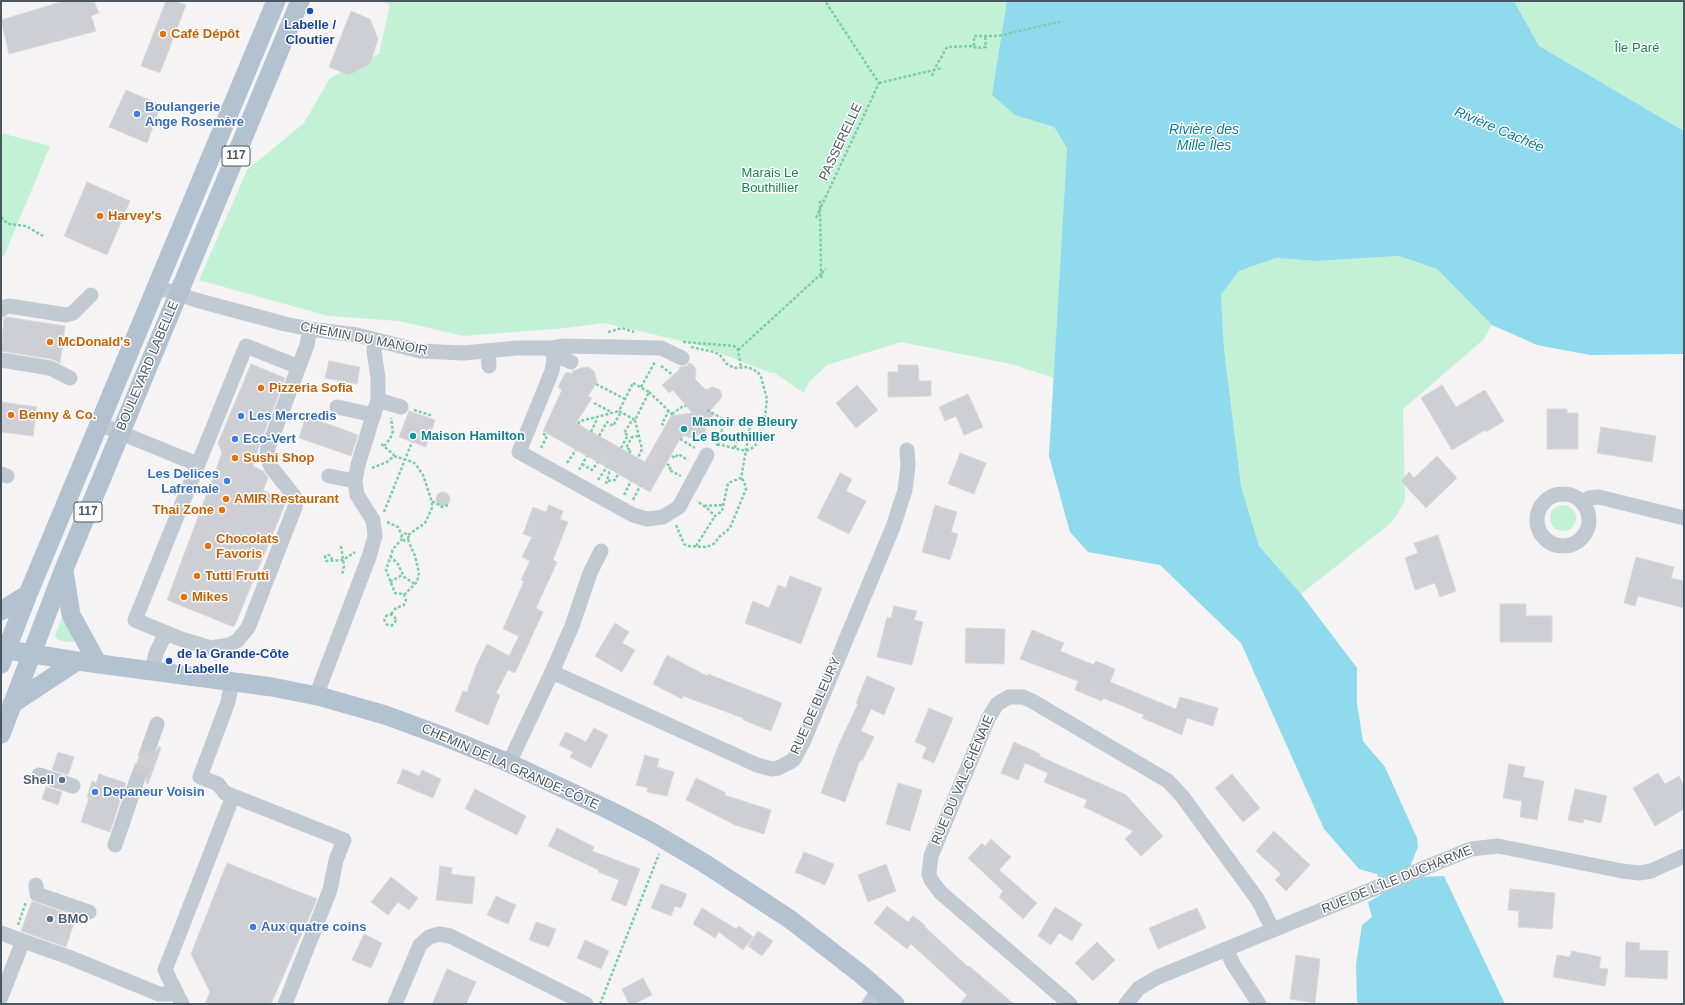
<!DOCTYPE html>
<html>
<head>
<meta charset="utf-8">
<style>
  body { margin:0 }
  #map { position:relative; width:1685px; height:1005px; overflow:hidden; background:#f5f3f3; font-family:Arial,sans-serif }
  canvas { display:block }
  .frame { position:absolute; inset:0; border:2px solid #4a5661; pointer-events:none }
</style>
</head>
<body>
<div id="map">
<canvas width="1685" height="1005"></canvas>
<div class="frame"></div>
</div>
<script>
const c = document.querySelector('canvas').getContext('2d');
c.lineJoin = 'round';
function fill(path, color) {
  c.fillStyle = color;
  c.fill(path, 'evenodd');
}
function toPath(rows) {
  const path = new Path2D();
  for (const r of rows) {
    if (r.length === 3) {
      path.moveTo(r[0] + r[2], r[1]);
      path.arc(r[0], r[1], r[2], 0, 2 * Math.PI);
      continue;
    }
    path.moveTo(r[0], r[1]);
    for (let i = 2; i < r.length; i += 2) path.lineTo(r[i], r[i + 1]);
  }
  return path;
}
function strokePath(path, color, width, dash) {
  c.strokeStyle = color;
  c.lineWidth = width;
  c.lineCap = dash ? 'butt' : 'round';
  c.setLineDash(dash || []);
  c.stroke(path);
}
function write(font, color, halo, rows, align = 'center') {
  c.font = font + ' Arial,sans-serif';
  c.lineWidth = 3;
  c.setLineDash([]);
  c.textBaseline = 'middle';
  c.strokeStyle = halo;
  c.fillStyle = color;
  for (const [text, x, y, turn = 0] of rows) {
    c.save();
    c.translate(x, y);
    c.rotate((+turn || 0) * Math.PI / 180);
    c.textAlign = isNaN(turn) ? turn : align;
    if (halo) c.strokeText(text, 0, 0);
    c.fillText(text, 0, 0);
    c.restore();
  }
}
const green = toPath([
  [381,1,1019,1,1043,124,1054,127,1067,148,1054,378,1011,364,901,342,827,365,809,382,804,393,773,372,771,373,699,345,604,323,566,328,463,336,399,321,328,316,199,280,247,170,304,123,330,78,379,54,390,5],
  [1514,1,1684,1,1684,131,1539,46],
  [1,133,50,146,4,256,1,255],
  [1399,256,1437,269,1492,325,1483,340,1403,409,1405,501,1392,522,1301,594,1259,546,1241,486,1224,349,1221,295,1239,271,1276,258,1316,261],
  [1563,518,13],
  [62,618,75,641,74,642,61,641,56,638,55,635]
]);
const water = toPath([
  [1007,1,1514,1,1539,46,1684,131,1684,354,1590,355,1537,345,1492,325,1437,269,1399,256,1316,261,1276,258,1239,271,1221,295,1224,349,1241,486,1259,546,1301,594,1357,668,1357,704,1363,741,1385,767,1417,838,1418,847,1411,864,1412,870,1421,877,1444,876,1505,1004,1359,1004,1357,1001,1356,965,1362,925,1372,917,1368,902,1382,894,1384,889,1377,874,1359,869,1324,829,1241,643,1160,565,1088,552,1070,532,1049,456,1067,148,1054,127,1015,115,992,95]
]);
const building = toPath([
  [64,1,94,1,99,13,91,16,96,31,9,54,1,20,64,1],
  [166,1,175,1,186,5,160,73,141,66,166,1],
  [351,11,370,19,378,39,370,64,349,75,329,67,351,11],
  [126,90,161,105,147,143,109,127,126,90],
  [87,182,130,201,107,255,64,236,87,182],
  [6,317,65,326,60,363,51,359,1,351,4,318,6,317],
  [329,361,360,367,357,384,325,378,329,361],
  [689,363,692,364,696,369,695,379,706,390,712,387,718,389,721,391,722,397,710,411,714,414,704,433,690,438,684,435,681,440,680,439,650,492,543,431,562,390,558,387,566,372,572,374,573,371,581,368,588,367,594,371,597,382,588,396,592,398,576,423,645,462,671,416,692,413,673,390,669,393,662,385,679,370,680,367,687,366,689,363],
  [251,364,285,378,260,443,253,466,263,471,268,478,263,490,286,502,234,627,167,600,222,453,218,443,251,364],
  [898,365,918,365,919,381,931,381,931,396,888,397,888,372,898,372,898,365],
  [857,385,878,410,856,428,836,403,857,385],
  [1442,385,1456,407,1485,390,1504,421,1486,432,1485,430,1452,450,1421,398,1442,385],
  [968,394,983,427,964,435,956,416,945,421,939,407,968,394],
  [1,402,37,407,33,436,1,432,1,402],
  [1547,409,1567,409,1567,413,1578,413,1578,449,1547,449,1547,409],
  [409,411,435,420,426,447,399,437,409,411],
  [306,416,358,435,351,456,299,438,306,416],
  [1601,427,1656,436,1652,462,1597,453,1601,427],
  [960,453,986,463,974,494,948,484,960,453],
  [1437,456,1457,478,1426,508,1401,481,1409,472,1414,478,1437,456],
  [840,473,852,479,846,491,866,501,849,534,817,518,840,473],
  [443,499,7],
  [549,505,563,511,560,519,568,522,553,560,557,562,536,608,543,612,515,673,508,670,496,693,500,695,488,725,455,711,463,691,467,692,476,666,487,644,509,656,519,636,503,629,524,581,521,580,530,561,522,557,532,537,523,534,533,507,546,512,549,505],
  [935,505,957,512,951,532,958,534,950,560,922,552,935,505],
  [1438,535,1456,591,1440,597,1435,583,1415,590,1405,558,1418,553,1414,543,1438,535],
  [1636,557,1674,567,1671,578,1684,581,1684,608,1638,596,1635,606,1624,603,1636,557],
  [790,576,822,588,801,644,745,623,753,601,769,608,778,585,786,588,790,576],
  [1500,604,1526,604,1526,616,1552,616,1552,642,1500,642,1500,604],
  [894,606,917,611,914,620,923,622,912,665,877,657,887,617,891,618,894,606],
  [615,623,629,632,622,643,635,650,622,672,595,656,615,623],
  [966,628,1005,629,1004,664,965,663,966,628],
  [1032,630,1064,643,1060,651,1094,665,1096,661,1115,669,1110,682,1176,709,1180,697,1218,708,1213,726,1187,718,1182,735,1142,718,1144,715,1103,698,1102,701,1075,690,1078,681,1020,659,1032,630],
  [667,655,707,676,708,674,782,703,771,731,743,720,743,718,683,696,682,699,653,684,667,655],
  [867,676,895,688,884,715,871,709,861,731,874,737,862,761,860,760,845,802,821,793,838,746,858,704,856,703,867,676],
  [929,708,953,718,934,763,922,758,927,747,915,742,929,708],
  [594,728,608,735,591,768,570,757,573,752,559,745,566,732,586,742,594,728],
  [1014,742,1040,754,1039,756,1126,795,1163,836,1141,856,1125,839,1133,831,1084,807,1087,800,1044,782,1048,773,1025,763,1018,780,1001,773,1014,742],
  [159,747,161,748,148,784,146,783,146,778,143,774,140,771,134,771,142,748,147,752,151,753,156,751,159,747],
  [58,752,74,757,68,775,52,770,58,752],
  [645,755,659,759,657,767,674,772,667,796,647,792,648,788,636,785,645,755],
  [1509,764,1525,767,1523,777,1544,781,1537,820,1520,817,1522,801,1503,798,1509,764],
  [403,769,419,776,422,770,441,779,433,798,397,783,403,769],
  [1658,773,1665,784,1679,776,1684,786,1684,809,1655,826,1633,788,1658,773],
  [99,774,126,783,110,832,81,822,89,798,87,797,92,781,96,783,99,774],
  [1232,774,1260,808,1243,822,1215,788,1232,774],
  [696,778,726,793,724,795,771,810,764,834,735,825,686,800,696,778],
  [898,783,922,790,910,831,886,824,898,783],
  [46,787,62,792,58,805,42,799,46,787],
  [475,789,526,816,517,835,465,809,475,789],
  [1575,789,1607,796,1601,823,1584,819,1583,823,1568,820,1575,789],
  [557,828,594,847,592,851,640,869,626,906,611,900,619,880,598,872,599,870,548,846,557,828],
  [1274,831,1310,865,1286,891,1275,880,1281,874,1256,851,1274,831],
  [991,839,1011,857,999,870,1037,903,1023,919,999,897,1003,891,968,858,982,843,985,846,991,839],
  [804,852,834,864,825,885,795,872,804,852],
  [227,863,317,899,271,1004,205,1004,210,992,191,954,227,863],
  [886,864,896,891,868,902,858,875,886,864],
  [440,866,452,868,451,874,475,877,472,904,436,900,440,866],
  [391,877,418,898,409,910,398,902,388,915,371,902,391,877],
  [661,884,687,894,681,908,675,906,671,916,651,908,661,884],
  [1510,889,1555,893,1552,929,1518,927,1519,911,1508,910,1510,889],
  [496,896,516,905,508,924,487,915,496,896],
  [32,901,76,917,66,947,21,931,32,901],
  [887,906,908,922,913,916,925,925,924,926,968,967,969,966,1014,1004,960,1004,967,995,911,944,907,949,874,923,887,906],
  [1055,907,1082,924,1072,941,1059,933,1051,945,1038,936,1055,907],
  [702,908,736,929,739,926,753,937,743,950,719,932,715,938,693,924,702,908],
  [1197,908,1206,928,1158,949,1149,928,1197,908],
  [536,922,556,929,549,947,529,940,536,922],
  [758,931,773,941,762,956,748,946,758,931],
  [364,934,382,943,371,968,352,960,364,934],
  [585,940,609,951,601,969,577,958,585,940],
  [1097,942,1115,960,1093,981,1075,963,1097,942],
  [1626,942,1640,943,1639,950,1668,951,1667,979,1625,977,1626,942],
  [1572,951,1601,957,1599,968,1608,969,1605,986,1553,977,1557,955,1570,957,1572,951],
  [1296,955,1320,959,1315,1003,1290,999,1296,955],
  [447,969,476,982,466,1004,432,1004,447,969],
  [643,978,652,995,634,1004,629,1004,622,989,643,978]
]);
const minorTunnel = toPath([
  [137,780,150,744]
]);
const path = toPath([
  [31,2,31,1],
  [974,46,976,48,986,47,985,36],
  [932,76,934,70,942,68],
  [879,83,934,70,947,47,974,46,974,36,998,36,1063,21],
  [1,217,8,224,26,226,43,236],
  [816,218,820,209,820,200],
  [821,278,821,274,826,269],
  [608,332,622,328,634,332],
  [683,342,734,346,738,350,741,366],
  [691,347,714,352,720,355,727,364,734,368,748,367,758,372,761,377,767,399,765,417,759,441,754,447,746,451,741,478,728,483,722,511,715,516,707,508,697,501],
  [738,350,821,274,820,209,879,83,825,1],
  [661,366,673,375],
  [633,383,649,392,635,420,619,411,633,383],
  [596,384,625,399],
  [641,387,655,362],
  [649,392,674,416],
  [594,403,611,412],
  [414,410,433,416],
  [707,410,725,420,717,446],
  [672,414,683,406,686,406],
  [635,420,642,449,638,458],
  [725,420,731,421],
  [578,424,580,421,597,417],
  [664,425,662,424,669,410],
  [591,432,597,419,597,417,619,411],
  [599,436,607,422,613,426,621,412],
  [680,439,695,448],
  [717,444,746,451,750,426],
  [384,446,390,439,393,431,391,418],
  [541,448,547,436,542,433],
  [621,448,628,435,624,433,633,419],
  [735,448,736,441],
  [629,453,631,450,626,448,632,437,639,436],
  [394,456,413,462,416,465,423,475,432,502,432,508,425,523,408,535],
  [672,456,675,458,678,454,688,460],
  [567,463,576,450],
  [582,464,592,470,598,462],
  [667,464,671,467,669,470,681,476],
  [372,468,387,462,394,456,393,454,380,443],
  [579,470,587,456],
  [598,480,607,467],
  [608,481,615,480,618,474],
  [606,484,610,469],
  [624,495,631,481],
  [633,500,640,486],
  [432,502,435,502,442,507,449,505],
  [704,506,723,505],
  [384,512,412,442],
  [387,522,398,527,402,535],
  [676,525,684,544,688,546,707,547,715,543,719,537,730,528,746,489,744,481,741,478],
  [405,537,3.5],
  [341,546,344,566,342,575],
  [696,546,715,516],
  [390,556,398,564,404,577,415,584],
  [332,560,331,556,329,555,325,556,326,561,343,560,355,552],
  [390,582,402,575],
  [404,595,417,582,419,573,415,556,408,540],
  [391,614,396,608,404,605,406,600,404,594,395,593,386,570,393,549,402,539],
  [390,620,5.5],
  [18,925,26,902],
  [600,1004,659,854]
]);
const minor = toPath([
  [157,287,196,300,285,324,310,329,357,335,420,351,464,353,517,348,552,348,564,346,661,348,682,358],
  [1,310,5,307,9,306,66,315,73,313,91,295],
  [552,348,554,360,552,371,519,452,633,515,647,519,663,517,679,507,707,455],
  [488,351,489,366],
  [553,354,571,362],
  [1,360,50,368,70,378],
  [299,367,246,346,135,620,181,639,211,648,229,645,237,641,248,628,295,507,296,501,294,496,271,467,267,456,268,447,271,440,307,345,310,329],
  [378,400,401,407],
  [337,407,374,415],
  [99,424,197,464],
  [1,474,7,476],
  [329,476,355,481],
  [1563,520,26],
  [1582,502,1589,498,1599,497,1684,518],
  [152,671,156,653,166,633],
  [552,672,757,765,772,769,778,768,790,762,794,759,804,740,893,527,905,490,908,466,907,450],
  [232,681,228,702,200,777,218,784,225,793,233,796],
  [316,696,369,557,375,536,373,520,357,495,355,481,358,465,378,400,378,378,374,351,375,340],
  [150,744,157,724],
  [509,763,552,672,572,626,590,573,601,551],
  [39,775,73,786],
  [115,845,137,780],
  [36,885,37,894,89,912],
  [1,933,23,941,1,997],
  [23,941,71,958,159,994,169,994,175,991],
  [1226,949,1233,964,1259,1004],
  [182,1004,165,970,233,796,344,840,336,860,330,890,285,1004],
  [395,1004,420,945,429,937,439,934,450,936,586,1004],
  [869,1004,879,990],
  [1070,1004,941,893,931,880,929,874,931,856,988,719,997,704,1009,697,1023,697,1032,701,1168,781,1182,796,1258,900,1273,930],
  [1126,1004,1139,988,1158,977,1471,849,1498,846,1622,871,1639,873,1651,871,1684,856]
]);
const major = toPath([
  [64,571,71,615,98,664],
  [1,611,28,594],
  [1,649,77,661,272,687,322,697,385,715,445,737,509,763,609,810,650,831,704,863,791,920,862,975,895,1004],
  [1,664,28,594,276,1],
  [12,704,77,661],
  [1,734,64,569,300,1]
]);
const markers = [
  [310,11,4,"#1a4fb4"],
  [163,34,4,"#e8710a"],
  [137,114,4,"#3f7fe0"],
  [100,216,4,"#e8710a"],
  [50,342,4,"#e8710a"],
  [261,388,4,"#e8710a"],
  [11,415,4,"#e8710a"],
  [241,416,4,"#3f7fe0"],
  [684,429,4,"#0f9aa8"],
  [413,436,4,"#0f9aa8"],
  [235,439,4,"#3f7fe0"],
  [235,458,4,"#e8710a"],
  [227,481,4,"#3f7fe0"],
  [226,499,4,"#e8710a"],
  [222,510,4,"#e8710a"],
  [208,546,4,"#e8710a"],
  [197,576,4,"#e8710a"],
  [184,597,4,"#e8710a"],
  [169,661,4,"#1a4fb4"],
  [62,780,4,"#5c6f8a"],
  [95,792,4,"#3f7fe0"],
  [50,919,4,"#5c6f8a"],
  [253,927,4,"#3f7fe0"]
];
const shields = [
  [236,156,28],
  [88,512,28]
];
const shieldNames = [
  ["117",236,156],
  ["117",88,512]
];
const transitNames = [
  ["Labelle /",310,25],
  ["Cloutier",310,40],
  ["de la Grande-Côte",177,654,"left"],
  ["/ Labelle",177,669,"left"]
];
const foodNames = [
  ["Café Dépôt",171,34],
  ["Harvey's",108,216],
  ["McDonald's",58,342],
  ["Pizzeria Sofia",269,388],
  ["Benny & Co.",19,415],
  ["Sushi Shop",243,458],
  ["AMIR Restaurant",234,499],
  ["Thai Zone",214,510,"right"],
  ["Chocolats",216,539],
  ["Favoris",216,554],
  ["Tutti Frutti",205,576],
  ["Mikes",192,597]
];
const parkNames = [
  ["Île Paré",1637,48],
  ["Marais Le",770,173],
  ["Bouthillier",770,188]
];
const shopNames = [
  ["Boulangerie",145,107],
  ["Ange Rosemère",145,122],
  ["Les Mercredis",249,416],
  ["Eco-Vert",243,439],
  ["Les Delices",219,474,"right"],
  ["Lafrenaie",219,489,"right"],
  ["Depaneur Voisin",103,792],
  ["Aux quatre coins",261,927]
];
const streetNames = [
  ["PASSERELLE",841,142,-65],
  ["CHEMIN DU MANOIR",364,339,11],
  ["BOULEVARD LABELLE",148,366,-67],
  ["RUE DE BLEURY",816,706,-66],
  ["CHEMIN DE LA GRANDE-CÔTE",510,767,24],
  ["RUE DU VAL-CHÊNAIE",963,780,-67],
  ["RUE DE L'ÎLE DUCHARME",1397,880,-22]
];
const cultureNames = [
  ["Manoir de Bleury",692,422],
  ["Le Bouthillier",692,437],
  ["Maison Hamilton",421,436]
];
const serviceNames = [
  ["Shell",54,780],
  ["BMO",58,919,"left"]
];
const waterNames = [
  ["Rivière des",1204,130],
  ["Mille Îles",1204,146],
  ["Rivière Cachée",1499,130,23]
];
fill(green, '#c3f1d5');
fill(water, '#90daee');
fill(building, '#cdcfd5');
strokePath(building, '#d7d9de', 1);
strokePath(minorTunnel, '#caccce', 15, [15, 8]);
strokePath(path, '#7ad0a6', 2.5, [3, 2]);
strokePath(minor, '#c1cad2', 15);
strokePath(major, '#b3c2d1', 19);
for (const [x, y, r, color] of markers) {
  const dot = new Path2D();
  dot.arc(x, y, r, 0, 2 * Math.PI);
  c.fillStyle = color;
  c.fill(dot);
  strokePath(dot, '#fff', 1.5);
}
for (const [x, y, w] of shields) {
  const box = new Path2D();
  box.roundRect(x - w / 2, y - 10, w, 20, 3);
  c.fillStyle = '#fff';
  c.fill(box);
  strokePath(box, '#4a5661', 1);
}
write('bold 12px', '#4a5661', null, shieldNames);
write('bold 13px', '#164399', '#fff', transitNames);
write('bold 13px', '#c56008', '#fff', foodNames, 'left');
write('13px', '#17864f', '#fff', parkNames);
write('bold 13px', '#366cbe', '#fff', shopNames, 'left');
write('13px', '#4a5661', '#fff', streetNames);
write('bold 13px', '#0d838f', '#fff', cultureNames, 'left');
write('bold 13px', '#4e5e75', '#fff', serviceNames, 'right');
write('italic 14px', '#0c7c9b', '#fff', waterNames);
</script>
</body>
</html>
